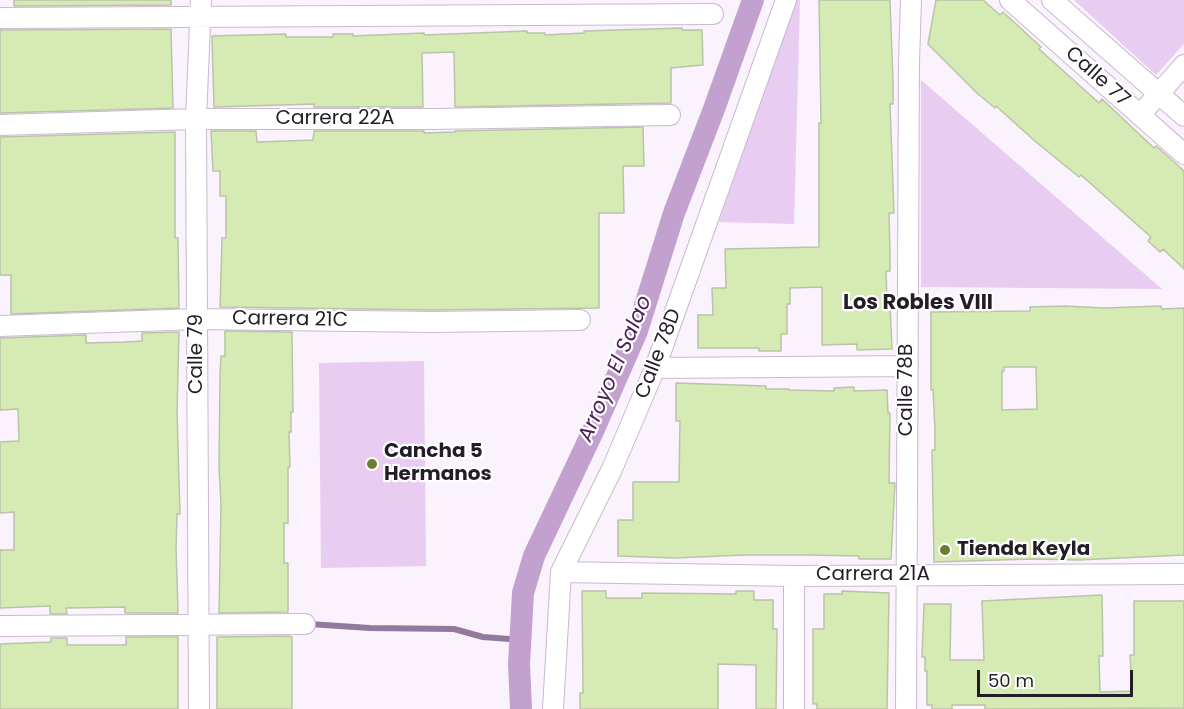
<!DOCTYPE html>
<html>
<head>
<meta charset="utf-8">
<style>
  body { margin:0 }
  #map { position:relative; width:1184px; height:709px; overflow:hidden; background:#faf2fc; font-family:Poppins,sans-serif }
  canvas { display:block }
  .scale { position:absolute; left:977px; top:670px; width:156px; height:27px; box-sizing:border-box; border:3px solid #231d26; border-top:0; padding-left:8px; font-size:18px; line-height:21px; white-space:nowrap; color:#231d26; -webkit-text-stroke:4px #fff; paint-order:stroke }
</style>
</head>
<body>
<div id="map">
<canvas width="1184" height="709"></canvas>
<div class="scale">50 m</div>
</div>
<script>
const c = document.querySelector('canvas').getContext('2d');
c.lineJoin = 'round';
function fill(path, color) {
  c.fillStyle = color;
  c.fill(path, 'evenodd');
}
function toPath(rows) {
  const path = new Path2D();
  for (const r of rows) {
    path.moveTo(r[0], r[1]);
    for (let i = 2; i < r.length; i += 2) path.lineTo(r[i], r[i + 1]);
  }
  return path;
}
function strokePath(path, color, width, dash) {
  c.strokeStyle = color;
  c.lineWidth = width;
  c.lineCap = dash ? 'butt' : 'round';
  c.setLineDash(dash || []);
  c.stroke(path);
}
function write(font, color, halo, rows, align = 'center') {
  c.font = font + ' Poppins,sans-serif';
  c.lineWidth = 4.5;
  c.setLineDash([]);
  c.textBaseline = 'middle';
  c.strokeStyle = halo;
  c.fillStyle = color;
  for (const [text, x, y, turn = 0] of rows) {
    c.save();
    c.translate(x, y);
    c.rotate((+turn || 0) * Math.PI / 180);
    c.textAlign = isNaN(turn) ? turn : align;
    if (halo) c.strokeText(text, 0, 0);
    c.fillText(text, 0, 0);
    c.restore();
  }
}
const green = toPath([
  [795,0,800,0,794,224,719,222],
  [1074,0,1184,0,1184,44,1156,75],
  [921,80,1162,289,921,287],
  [424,361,426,566,321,568,319,363]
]);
const stream = toPath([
  [309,624,370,628,454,629,483,637,509,639]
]);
const canal = toPath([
  [521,709,519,664,523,593,534,556,594,429,637,331,674,213,714,109,753,0]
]);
const building = toPath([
  [14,0,171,0,171,5,14,6,14,0],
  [819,0,890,0,893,82,893,104,890,104,894,213,889,213,890,255,890,271,886,271,887,304,890,304,892,349,857,350,857,344,822,345,822,287,790,288,790,304,787,304,787,334,781,334,781,351,759,351,759,348,698,348,698,315,713,315,712,288,726,288,725,249,819,247,819,123,821,123,819,0],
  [936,0,983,0,1000,15,1003,12,1041,47,1039,49,1099,103,1102,99,1154,148,1156,146,1184,171,1184,269,1163,249,1160,252,1148,241,1151,237,1081,175,1079,177,1036,142,996,106,995,108,978,94,928,44,936,0],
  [682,28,682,30,702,30,703,65,671,68,671,103,455,107,454,52,422,53,423,107,314,107,314,104,214,107,212,36,286,34,286,37,333,37,333,34,353,34,353,36,424,33,424,35,527,31,527,33,545,33,545,35,584,33,584,31,682,28],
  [171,29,173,108,0,113,0,30,171,29],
  [643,127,644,166,623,166,624,213,599,213,599,308,433,310,220,307,222,238,226,238,226,196,220,196,220,171,213,171,211,131,256,131,257,142,313,140,314,131,424,131,424,133,455,132,455,131,643,127],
  [175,132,175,238,178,238,179,308,11,314,11,275,0,275,0,137,175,132],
  [1064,306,1104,308,1161,306,1162,309,1184,308,1184,555,1078,560,1032,559,934,562,932,450,935,450,935,429,933,390,931,390,931,312,1030,311,1030,307,1064,306],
  [1004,367,1036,367,1037,409,1002,410,1002,371,1004,371,1004,367],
  [225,331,292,332,293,412,291,412,291,432,289,432,290,467,288,467,288,523,284,523,284,563,288,563,288,612,219,613,221,504,219,466,220,375,221,356,225,356,225,331],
  [179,332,177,412,180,514,177,514,176,548,178,613,125,613,125,607,66,608,67,614,50,614,50,606,0,608,0,550,14,550,14,512,0,513,0,442,19,441,18,409,0,410,0,338,86,335,86,343,125,342,142,341,142,333,179,332],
  [676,383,766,386,766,389,789,389,789,390,834,391,834,388,854,387,854,391,887,390,888,413,890,413,889,483,895,483,891,559,859,559,859,556,808,555,744,555,675,558,618,556,618,520,633,520,633,482,679,482,680,421,676,421,676,383],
  [582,591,606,591,606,598,642,598,642,593,736,594,736,591,754,591,754,600,773,600,773,629,777,629,776,709,756,709,756,665,718,664,718,709,580,709,580,693,583,693,582,591],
  [842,591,889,593,887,709,817,709,817,704,813,704,813,629,824,629,824,594,842,594,842,591],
  [1102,595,1103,656,1099,656,1100,692,1132,691,1130,655,1134,655,1134,601,1184,601,1184,708,985,709,985,705,952,705,952,709,932,709,932,705,927,705,927,671,925,671,925,657,922,657,924,604,951,604,950,660,984,660,982,601,1102,595],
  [288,636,292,637,292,709,217,709,217,637,288,636],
  [126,637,178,637,178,709,0,709,0,644,51,642,51,638,67,638,67,645,126,645,126,637]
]);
const minor = toPath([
  [1010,0,1184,154],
  [1052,0,1184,116],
  [0,18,713,14],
  [1140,115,1184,65],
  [0,125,196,119,433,119,670,115],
  [0,326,197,319,433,322,580,320],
  [655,368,908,366],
  [561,572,794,576,1184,574],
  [0,626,305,624],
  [199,709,196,119,201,0],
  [553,709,561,572,612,469,655,368,786,0],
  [794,709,794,576],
  [906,709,909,62,911,0]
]);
const markers = [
  [372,464,6,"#687f31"],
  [945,550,6,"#687f31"]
];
const streetNames = [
  ["Calle 77",1097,77,42],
  ["Carrera 22A",335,119],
  ["Carrera 21C",290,320,1],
  ["Calle 79",197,354,-90],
  ["Calle 78D",659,354,-69],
  ["Calle 78B",907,390,-90],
  ["Carrera 21A",873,575]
];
const poiNames = [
  ["Cancha 5",384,452],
  ["Hermanos",384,475],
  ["Tienda Keyla",957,550]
];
const neighbourhoodNames = [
  ["Los Robles VIII",918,304]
];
const waterNames = [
  ["Arroyo El Salao",616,369,-67]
];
fill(green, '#e8ccf2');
strokePath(stream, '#93799c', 6);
strokePath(canal, '#c3a1cf', 22);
fill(building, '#d6eab3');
strokePath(building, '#bac4a8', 1.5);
strokePath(minor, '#cbb9d2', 22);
strokePath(minor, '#fff', 20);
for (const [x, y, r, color] of markers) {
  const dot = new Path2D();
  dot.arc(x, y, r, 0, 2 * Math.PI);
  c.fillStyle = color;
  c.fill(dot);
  strokePath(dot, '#fff', 2);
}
write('20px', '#231d26', '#fff', streetNames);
write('bold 20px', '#231d26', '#fff', poiNames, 'left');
write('bold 21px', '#231d26', '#fff', neighbourhoodNames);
write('italic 21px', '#4b2058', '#fff', waterNames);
</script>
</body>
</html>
